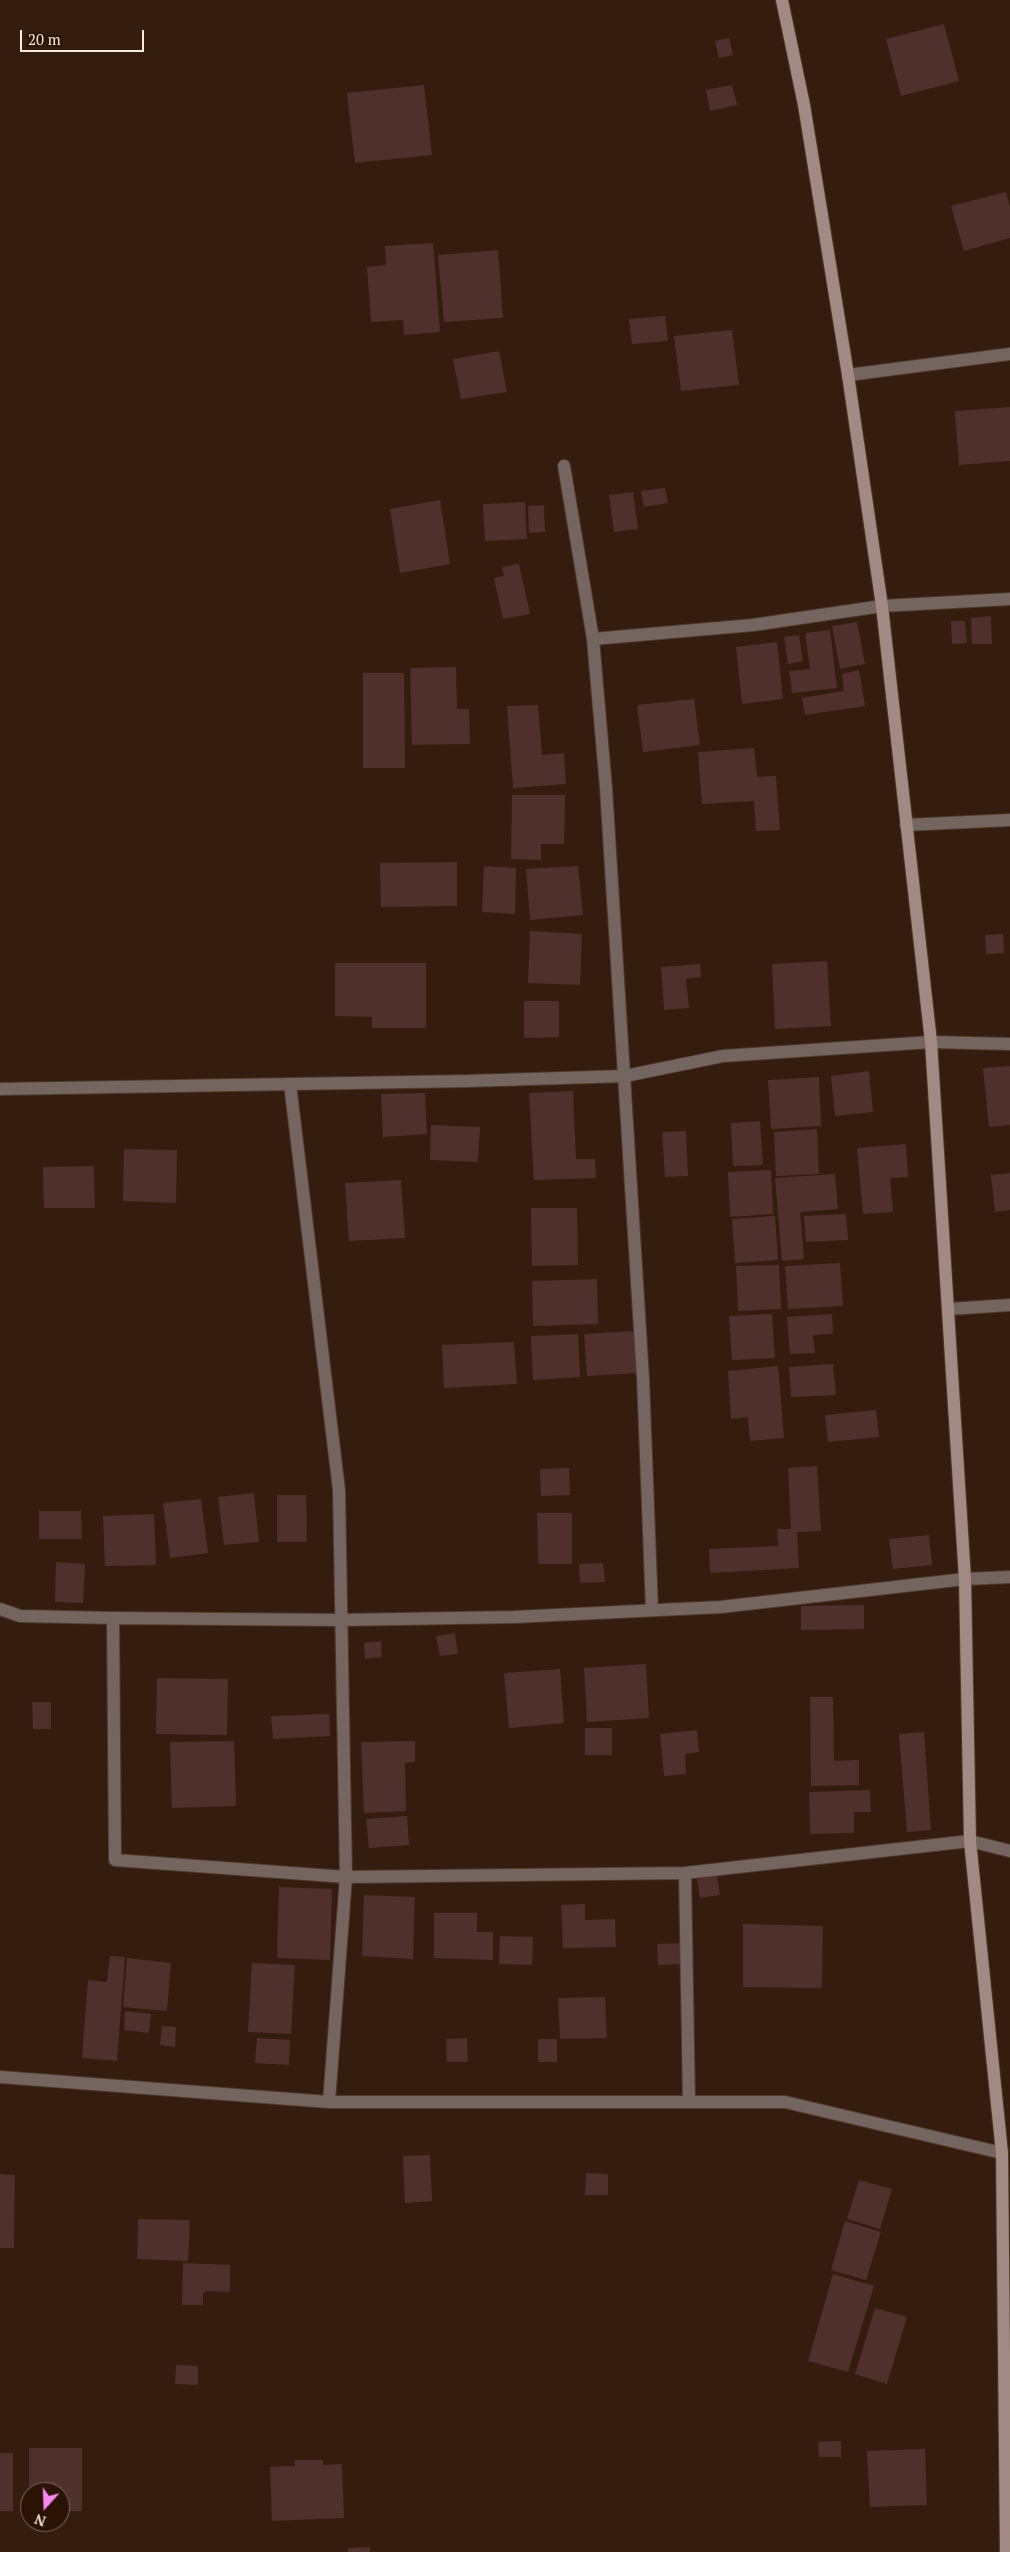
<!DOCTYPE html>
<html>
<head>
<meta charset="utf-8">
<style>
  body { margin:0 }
  #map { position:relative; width:1010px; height:2552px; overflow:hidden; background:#341d0e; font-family:"PT Serif",serif }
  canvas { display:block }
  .north { position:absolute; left:20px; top:2482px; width:50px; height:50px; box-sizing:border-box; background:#2a1305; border:1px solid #7d695d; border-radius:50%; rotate:200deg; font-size:14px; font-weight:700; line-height:20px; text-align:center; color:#fae9e0 }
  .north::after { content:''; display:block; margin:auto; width:18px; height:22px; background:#f589ee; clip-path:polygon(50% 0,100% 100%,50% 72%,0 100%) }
  .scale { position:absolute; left:20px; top:30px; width:124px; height:22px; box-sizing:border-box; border:2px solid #fae9e0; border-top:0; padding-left:6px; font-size:15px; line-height:18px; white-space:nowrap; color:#fae9e0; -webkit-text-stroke:4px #2a1305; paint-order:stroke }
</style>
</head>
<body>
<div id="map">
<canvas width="1010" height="2552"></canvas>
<div class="north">N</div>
<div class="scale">20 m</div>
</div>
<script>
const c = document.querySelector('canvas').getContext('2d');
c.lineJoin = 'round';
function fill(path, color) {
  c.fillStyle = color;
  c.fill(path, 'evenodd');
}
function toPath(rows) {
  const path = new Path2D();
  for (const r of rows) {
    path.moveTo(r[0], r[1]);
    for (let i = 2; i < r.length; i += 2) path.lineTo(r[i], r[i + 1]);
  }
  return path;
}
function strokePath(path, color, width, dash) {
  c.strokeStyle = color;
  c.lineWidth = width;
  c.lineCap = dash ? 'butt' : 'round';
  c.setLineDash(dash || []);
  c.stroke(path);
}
const building = toPath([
  [944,24,959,81,901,96,886,39],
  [729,38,733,55,719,58,715,41],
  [424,85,432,155,355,163,347,93],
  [732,85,737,105,710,111,706,90],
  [1006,192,1010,208,1010,238,964,251,951,206],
  [433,243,440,332,404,335,403,320,371,322,367,267,386,265,385,246],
  [498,250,503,318,444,322,438,255],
  [665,316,668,341,632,344,629,319],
  [732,330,739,385,681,391,674,336],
  [499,351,507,392,461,399,453,359],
  [1010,407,1010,461,959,465,955,411],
  [665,488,668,503,644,507,641,491],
  [633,492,638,529,614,532,609,495],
  [440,500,450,564,400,573,390,509],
  [525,502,527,539,485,541,483,504],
  [544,505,545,532,529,533,528,506],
  [519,564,530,614,503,619,494,578,504,576,502,567],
  [991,616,992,644,972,644,971,618],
  [951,621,965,621,967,643,952,644],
  [857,622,865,664,840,669,832,626],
  [830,630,837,688,792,693,789,671,810,669,805,633],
  [799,635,803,661,788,664,784,637],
  [777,642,783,699,742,704,736,647],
  [456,667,457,709,469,709,470,744,412,745,410,668],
  [859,670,865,706,805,715,802,698,844,691,842,674],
  [363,673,404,673,405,768,363,768],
  [694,699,700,745,643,752,637,705],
  [538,705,542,755,564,753,566,784,513,788,507,706],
  [754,748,757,777,776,776,780,830,756,831,754,801,702,804,698,752],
  [512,795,565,795,564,844,541,844,541,860,511,859],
  [457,862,457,906,381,907,380,863],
  [484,866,516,868,515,914,482,912],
  [578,866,583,915,530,920,526,869],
  [530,931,582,934,580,985,528,983],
  [1003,934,1004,953,986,954,985,935],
  [827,961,831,1026,775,1029,772,964],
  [335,963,426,963,426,1028,372,1028,372,1017,335,1016],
  [700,964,701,977,686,979,689,1008,664,1010,661,967],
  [524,1001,559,1001,559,1037,524,1038],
  [1010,1066,1010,1125,989,1127,983,1068],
  [869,1071,873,1112,835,1116,831,1076],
  [819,1077,821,1126,771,1129,768,1080],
  [573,1091,576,1159,595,1159,596,1178,534,1180,529,1093],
  [425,1093,427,1134,383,1137,381,1094],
  [760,1121,763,1165,733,1166,731,1123],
  [431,1125,480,1127,478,1162,430,1160],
  [817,1129,819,1174,776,1176,774,1132],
  [686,1131,688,1176,665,1177,662,1132],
  [906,1144,908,1177,890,1178,893,1212,863,1214,857,1148],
  [124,1149,177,1150,176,1203,123,1201],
  [94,1166,95,1208,44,1208,43,1167],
  [771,1170,773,1214,730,1217,728,1172],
  [1010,1173,1010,1210,995,1212,991,1175],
  [835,1174,838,1209,800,1212,804,1259,782,1261,775,1178],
  [401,1180,405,1238,349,1241,345,1183],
  [531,1208,577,1208,578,1265,532,1266],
  [846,1214,848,1240,806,1242,804,1216],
  [775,1216,778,1260,735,1263,732,1219],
  [840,1263,843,1306,788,1309,785,1266],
  [779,1265,781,1309,738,1311,736,1266],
  [597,1279,598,1324,533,1326,532,1281],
  [772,1314,775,1358,732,1360,729,1316],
  [832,1314,833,1334,813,1335,815,1353,790,1354,787,1317],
  [635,1331,638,1373,587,1376,584,1334],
  [578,1334,580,1377,533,1380,531,1336],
  [514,1342,517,1384,444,1388,442,1345],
  [833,1364,836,1395,791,1397,789,1367],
  [778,1366,784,1438,750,1441,748,1417,731,1419,728,1371],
  [876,1410,879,1437,828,1442,825,1415],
  [817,1466,821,1531,797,1532,799,1568,710,1573,709,1549,778,1546,777,1529,791,1529,788,1468],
  [569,1468,570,1495,541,1496,540,1469],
  [254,1493,259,1542,224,1545,218,1497],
  [277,1495,306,1495,307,1542,277,1542],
  [201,1499,208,1553,170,1558,163,1503],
  [39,1511,81,1511,82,1539,39,1539],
  [537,1513,572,1513,572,1564,538,1564],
  [154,1514,156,1565,105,1566,103,1516],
  [929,1535,932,1565,893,1569,889,1539],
  [56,1562,85,1564,83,1603,55,1602],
  [603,1563,605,1582,580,1583,579,1564],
  [864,1605,864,1629,801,1630,801,1606],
  [455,1633,458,1654,440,1656,436,1636],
  [381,1641,382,1657,365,1659,364,1643],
  [646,1664,649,1718,587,1722,584,1668],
  [560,1669,564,1723,509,1728,504,1673],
  [157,1678,228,1679,227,1735,156,1734],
  [810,1697,833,1697,834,1761,859,1760,859,1785,811,1786],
  [32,1702,51,1702,51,1729,33,1729],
  [329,1714,330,1736,273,1739,271,1716],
  [585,1728,612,1728,612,1755,585,1755],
  [697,1730,699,1752,685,1754,686,1774,664,1776,660,1734],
  [924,1732,931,1830,907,1832,899,1734],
  [234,1741,236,1806,172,1808,170,1742],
  [415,1741,415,1762,405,1763,406,1811,364,1813,361,1742],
  [870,1790,871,1812,854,1812,854,1833,810,1834,809,1792],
  [407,1816,409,1845,369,1848,366,1819],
  [717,1876,720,1895,700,1898,697,1879],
  [279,1887,332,1889,330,1960,277,1958],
  [364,1895,415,1897,413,1959,362,1956],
  [585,1904,585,1920,615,1919,616,1947,563,1948,561,1905],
  [434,1913,477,1913,477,1932,493,1932,493,1960,434,1958],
  [743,1924,823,1926,822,1988,743,1987],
  [500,1936,533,1937,532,1965,499,1964],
  [681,1943,681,1964,658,1965,657,1944],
  [110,1956,125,1957,117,2061,82,2058,88,1980,107,1982],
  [127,1958,171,1963,167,2011,123,2007],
  [252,1963,295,1965,291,2034,248,2032],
  [605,1997,607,2038,560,2039,558,1998],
  [125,2011,151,2014,149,2033,124,2030],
  [162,2026,176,2027,175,2047,160,2045],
  [257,2038,290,2040,289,2065,255,2063],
  [467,2038,468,2062,447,2062,446,2039],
  [538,2039,557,2039,557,2062,538,2062],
  [430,2155,432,2201,405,2203,403,2156],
  [586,2173,608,2174,608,2195,585,2195],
  [0,2174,15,2175,14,2248,0,2248],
  [859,2180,892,2189,880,2229,847,2219],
  [138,2219,190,2220,188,2261,137,2259],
  [845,2221,881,2232,866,2280,831,2270],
  [183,2263,230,2265,230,2292,207,2291,203,2293,203,2305,182,2305],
  [833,2274,874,2286,848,2372,808,2361],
  [875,2308,907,2317,887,2384,855,2374],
  [176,2365,198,2366,198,2385,175,2384],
  [841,2441,841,2457,819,2457,818,2442],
  [29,2448,82,2448,82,2511,60,2511,60,2492,29,2492],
  [925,2449,927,2505,870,2507,867,2451],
  [0,2453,13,2453,13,2511,0,2511],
  [294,2460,323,2460,323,2465,342,2464,344,2518,272,2521,270,2467,295,2466],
  [370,2547,370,2552,348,2552,348,2548]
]);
const street = toPath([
  [848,375,1010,354],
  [564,466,593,639,606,788,643,1378,652,1610],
  [593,639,753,625,882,606,1010,599],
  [906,825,1010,820],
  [290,1084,339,1490,346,1877,329,2102,785,2102,1002,2153],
  [0,1089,468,1081,625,1076,723,1056,931,1042,1010,1044],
  [949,1309,1010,1305],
  [0,1609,20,1616,113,1618,340,1620,514,1617,721,1607,965,1579,1010,1577],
  [113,1618,115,1860,346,1877,685,1873,970,1841,1010,1851],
  [685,1873,689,2102],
  [0,2077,329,2102]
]);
const secondary = toPath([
  [782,0,804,105,848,375,882,606,931,1042,965,1579,970,1841,1002,2153,1006,2552]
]);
fill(building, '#4f302d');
strokePath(street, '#503a2b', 14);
strokePath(secondary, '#503a2b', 14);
strokePath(street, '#746561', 12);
strokePath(secondary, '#a28a84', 12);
</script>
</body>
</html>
